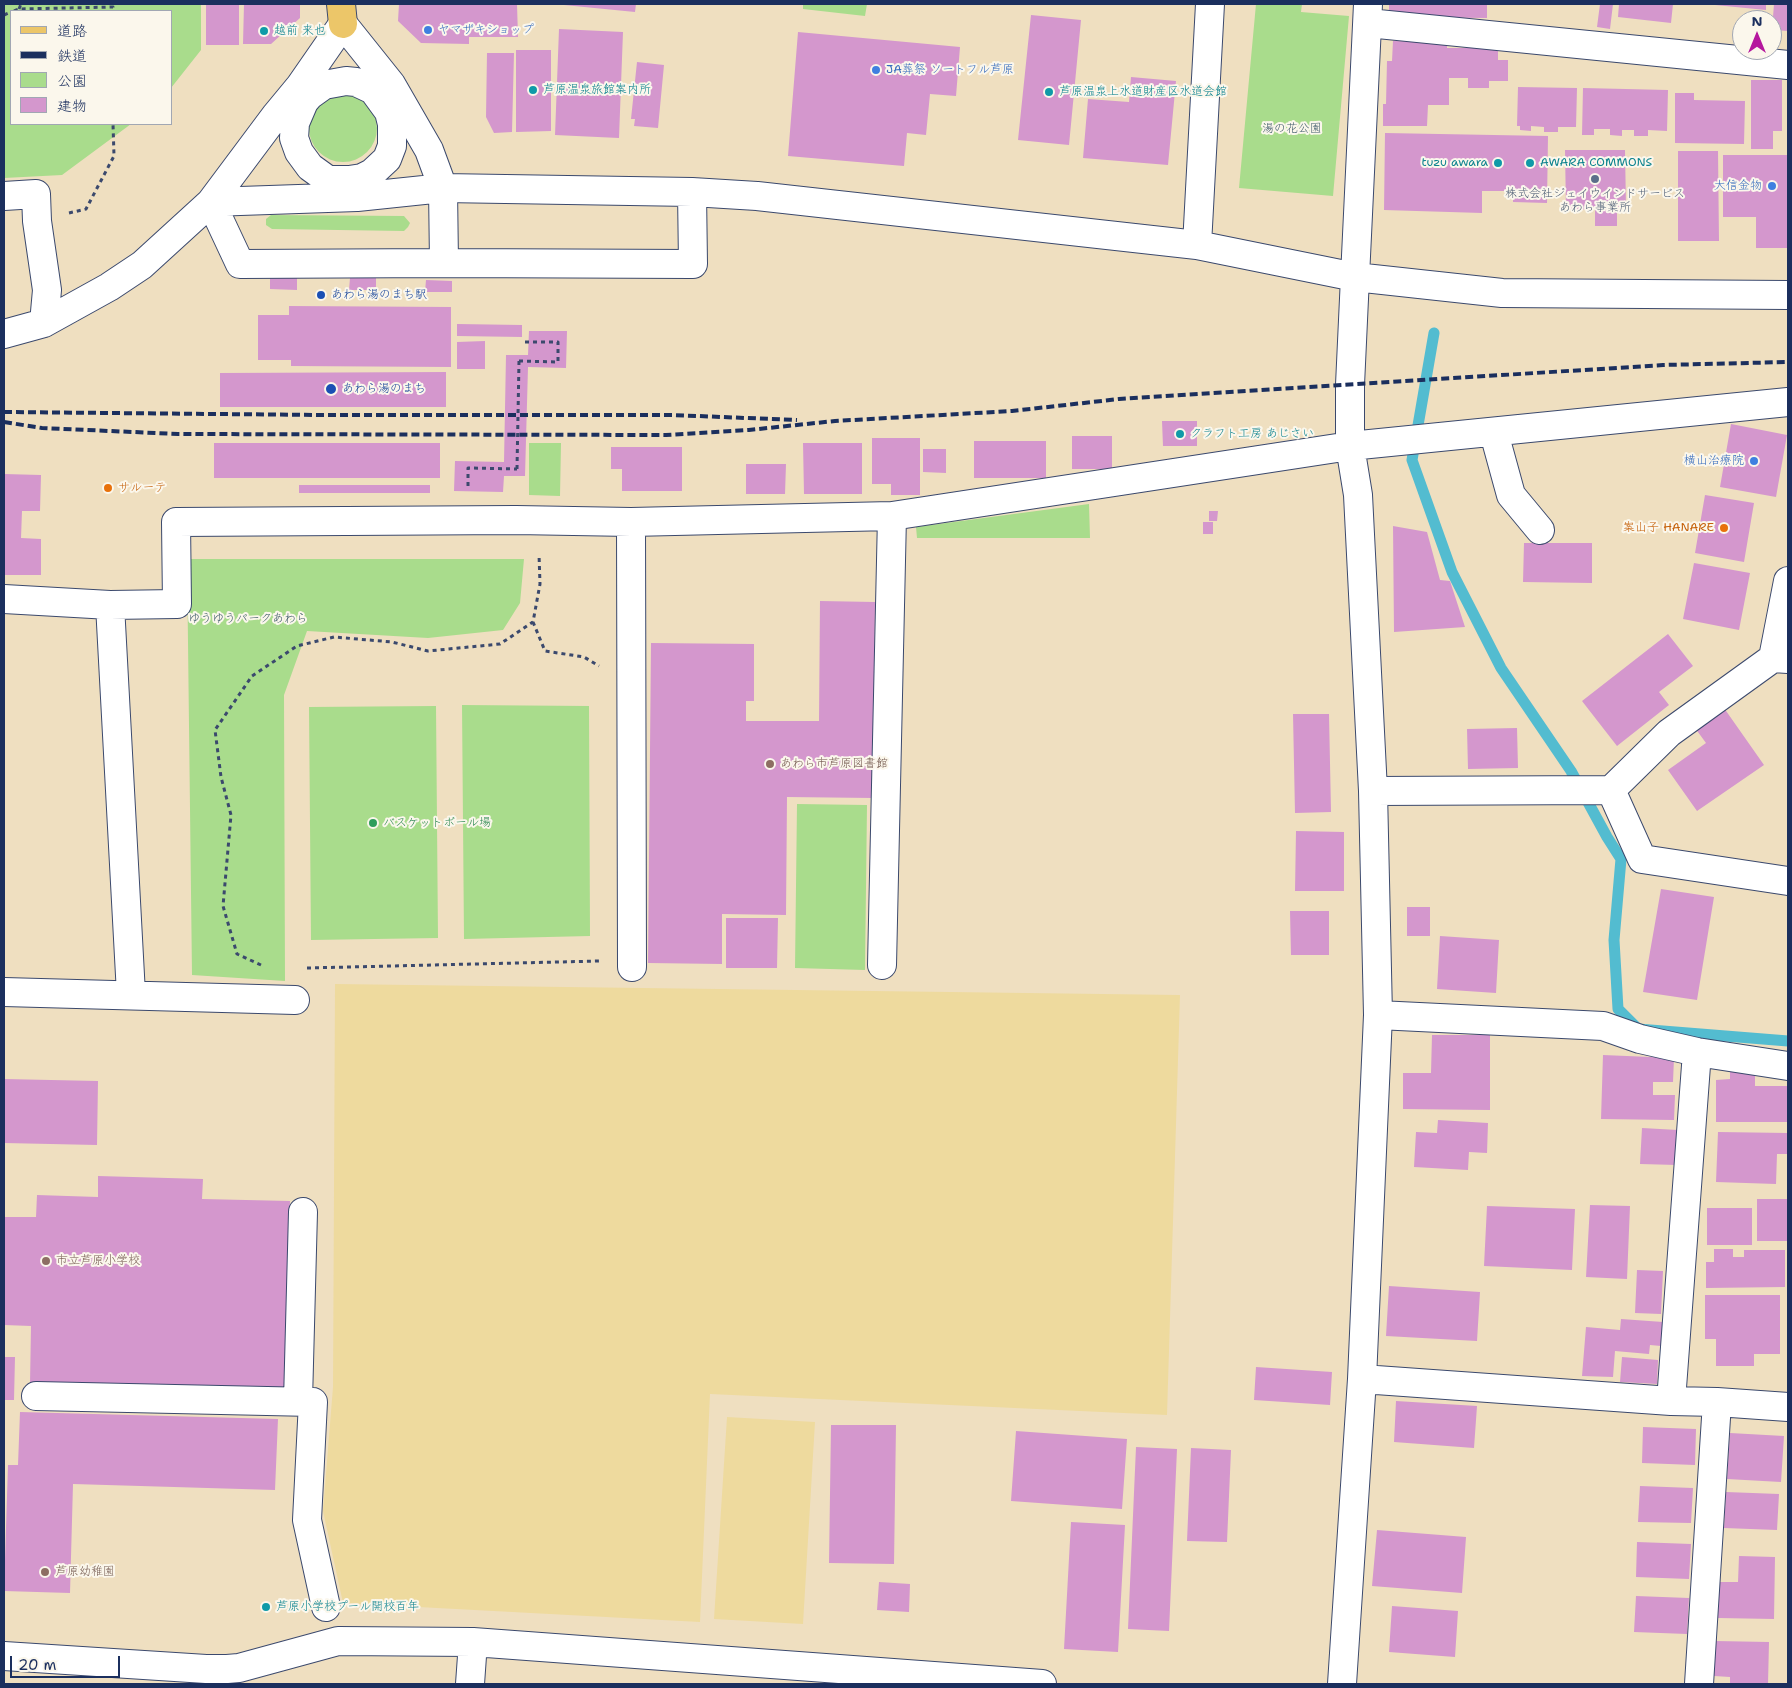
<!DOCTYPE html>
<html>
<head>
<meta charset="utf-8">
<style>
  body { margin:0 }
  #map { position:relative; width:1792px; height:1688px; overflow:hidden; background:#efdfc0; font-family:"Shantell Sans","Klee One",sans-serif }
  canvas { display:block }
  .frame { position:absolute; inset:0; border:5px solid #1b2f5e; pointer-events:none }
  .legend { position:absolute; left:10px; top:10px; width:162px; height:115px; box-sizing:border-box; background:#fbf7ec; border:1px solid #a1a7b3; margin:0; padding:6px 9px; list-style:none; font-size:15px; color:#1b2f5e }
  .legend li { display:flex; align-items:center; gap:10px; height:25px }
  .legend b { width:25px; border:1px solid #a1a7b3 }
  .north { position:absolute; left:1732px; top:10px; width:50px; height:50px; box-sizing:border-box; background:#fbf7ec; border:1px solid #a1a7b3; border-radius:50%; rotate:0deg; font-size:14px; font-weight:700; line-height:20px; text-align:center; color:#1b2f5e }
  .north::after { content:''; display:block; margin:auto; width:18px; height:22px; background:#b5179e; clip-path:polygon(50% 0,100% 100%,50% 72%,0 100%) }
  .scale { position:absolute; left:10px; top:1656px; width:110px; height:22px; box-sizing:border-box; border:2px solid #1b2f5e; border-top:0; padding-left:6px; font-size:15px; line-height:18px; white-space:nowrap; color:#1b2f5e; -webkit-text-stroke:4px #fbf7ec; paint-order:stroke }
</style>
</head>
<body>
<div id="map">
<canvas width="1792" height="1688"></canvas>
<div class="frame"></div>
<ul class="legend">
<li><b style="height:6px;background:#ecc669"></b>道路</li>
<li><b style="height:6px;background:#1b2f5e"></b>鉄道</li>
<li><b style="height:14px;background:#a9dc8c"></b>公園</li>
<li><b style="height:14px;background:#d497cd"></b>建物</li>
</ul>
<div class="north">N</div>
<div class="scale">20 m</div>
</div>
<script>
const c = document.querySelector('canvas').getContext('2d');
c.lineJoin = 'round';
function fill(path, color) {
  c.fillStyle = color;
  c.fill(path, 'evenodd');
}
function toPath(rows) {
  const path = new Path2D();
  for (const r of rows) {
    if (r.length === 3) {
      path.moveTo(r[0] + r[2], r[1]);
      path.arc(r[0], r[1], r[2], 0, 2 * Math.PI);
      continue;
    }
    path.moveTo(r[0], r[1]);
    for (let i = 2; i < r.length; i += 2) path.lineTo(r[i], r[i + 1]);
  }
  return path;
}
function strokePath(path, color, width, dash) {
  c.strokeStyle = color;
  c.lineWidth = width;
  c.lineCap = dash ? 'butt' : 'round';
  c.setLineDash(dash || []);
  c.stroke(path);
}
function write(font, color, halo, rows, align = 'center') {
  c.font = font + ' "Shantell Sans","Klee One",sans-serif';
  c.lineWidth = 4;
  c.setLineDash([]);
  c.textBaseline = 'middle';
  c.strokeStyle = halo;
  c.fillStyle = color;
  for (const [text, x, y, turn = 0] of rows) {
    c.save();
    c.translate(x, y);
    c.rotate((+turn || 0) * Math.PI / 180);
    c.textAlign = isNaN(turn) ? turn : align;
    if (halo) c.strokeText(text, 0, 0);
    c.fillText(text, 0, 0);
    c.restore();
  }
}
const green = toPath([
  [4,4,201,4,201,50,171,88,171,11,11,11,11,124,131,124,62,175,4,178],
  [803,4,867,4,865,16,803,9],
  [1256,4,1302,4,1301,12,1349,16,1333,196,1239,188],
  [343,128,34],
  [271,215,404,216,410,223,408,227,404,231,272,229,266,225,266,219],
  [529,443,561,443,560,496,529,495],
  [1089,504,1090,538,917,538,916,527],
  [187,559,524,559,520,603,503,630,428,638,307,631,284,695,285,981,192,975],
  [462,705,589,706,590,936,464,939],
  [436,706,438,938,311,940,309,707],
  [797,804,867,805,865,970,795,968]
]);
const sand = toPath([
  [335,984,1180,995,1167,1415,710,1394,700,1622,343,1603,323,1511,333,1387],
  [727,1417,815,1422,803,1624,714,1619]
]);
const stream = toPath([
  [1434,333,1412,460,1452,572,1501,668,1571,771,1607,837,1621,859,1614,940,1618,1009,1638,1029,1788,1041]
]);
const building = toPath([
  [206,4,239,4,239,45,206,45],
  [244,4,300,4,300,18,271,44,243,44],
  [399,4,517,4,518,37,469,37,469,44,421,43,398,21],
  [564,4,636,4,635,12,564,5],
  [1389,4,1487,4,1487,18,1389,17],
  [1600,4,1613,4,1610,29,1597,27],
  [1619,4,1673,4,1671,23,1618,17],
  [1715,4,1766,4,1766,10,1715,5],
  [1774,4,1788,4,1788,31,1772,30],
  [1031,15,1081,20,1069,145,1018,140],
  [559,29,623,32,619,138,555,135],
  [798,32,960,47,956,96,930,94,926,135,907,133,904,166,788,156],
  [1393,41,1447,42,1447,48,1498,48,1498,60,1508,60,1508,81,1489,81,1489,88,1468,88,1468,78,1449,78,1449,105,1428,105,1427,126,1383,126,1383,104,1386,104,1387,61,1392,61],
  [516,50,551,50,551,131,516,132],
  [487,53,514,53,512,132,494,133,486,117],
  [637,62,664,65,658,128,634,126,635,119,631,119],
  [1131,77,1176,81,1168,165,1083,158,1088,99,1129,102],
  [1751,80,1782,80,1782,131,1773,131,1773,149,1751,149],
  [1518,87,1577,88,1576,127,1558,127,1558,132,1544,132,1544,127,1531,126,1531,131,1520,130,1520,126,1517,126],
  [1583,88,1668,90,1667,131,1648,130,1648,136,1634,136,1634,130,1622,130,1622,136,1610,135,1610,129,1594,129,1594,135,1582,135],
  [1675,93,1694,93,1694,100,1745,101,1744,144,1675,143],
  [1385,133,1548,136,1547,203,1513,202,1513,191,1482,191,1482,213,1384,210],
  [1565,150,1625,150,1626,208,1617,209,1617,226,1595,226,1595,209,1566,210],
  [1678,151,1718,151,1719,241,1678,241],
  [1723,155,1788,155,1788,248,1756,248,1756,217,1723,217],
  [270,278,297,278,297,290,270,289],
  [350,278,376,278,376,290,349,290],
  [426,280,452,281,452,292,425,292],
  [289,306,451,307,451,367,291,366,291,360,258,360,258,315,289,315],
  [457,324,522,325,522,337,457,336],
  [529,331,567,331,566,368,528,367,525,476,504,476,503,492,454,491,455,461,504,462,506,355,528,355],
  [485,341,485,369,457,369,457,342],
  [446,372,446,407,220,407,220,373],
  [1162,421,1197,421,1197,446,1163,446],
  [1731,424,1787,435,1776,497,1720,487],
  [1072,436,1112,436,1112,469,1072,469],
  [872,438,920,438,920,495,891,495,891,484,872,484],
  [974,441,1046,441,1046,478,974,478],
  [214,443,440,443,440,478,214,478],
  [803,443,862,443,862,494,804,494],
  [611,447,682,447,682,491,622,491,622,469,611,469],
  [923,449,946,449,946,473,923,472],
  [746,464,786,464,785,494,746,494],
  [4,474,41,475,40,511,22,511,21,538,41,539,41,575,4,575],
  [299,485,430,485,430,493,299,493],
  [1705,495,1754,503,1744,562,1695,553],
  [1209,511,1218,511,1217,521,1209,521],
  [1203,522,1213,522,1213,534,1203,534],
  [1393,526,1427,532,1440,580,1450,581,1465,627,1394,632],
  [1524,543,1592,543,1592,583,1523,582],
  [1694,563,1750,573,1739,630,1683,619],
  [820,601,875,602,873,798,787,797,786,915,722,914,722,964,648,963,651,643,754,644,754,701,746,701,746,721,819,721],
  [1668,634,1693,666,1659,692,1669,705,1617,746,1582,701],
  [1724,708,1764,765,1697,811,1668,770,1706,743,1695,728],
  [1293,714,1329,714,1331,812,1295,813],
  [1517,728,1518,768,1468,769,1467,729],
  [1296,831,1344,832,1344,891,1295,891],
  [1661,889,1714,897,1697,1000,1643,992],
  [1407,907,1430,907,1430,936,1407,936],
  [1290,911,1329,911,1329,955,1291,955],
  [726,918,778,918,777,968,726,968],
  [1440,936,1499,940,1496,993,1437,989],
  [1432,1035,1490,1035,1490,1110,1403,1109,1403,1073,1431,1073],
  [1603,1055,1674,1058,1673,1082,1653,1082,1653,1095,1675,1095,1674,1120,1601,1119],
  [1730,1068,1755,1068,1755,1086,1788,1086,1788,1122,1716,1122,1716,1080,1730,1079],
  [4,1079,98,1081,97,1145,4,1143],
  [1438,1120,1488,1123,1487,1153,1469,1152,1468,1170,1414,1167,1416,1132,1437,1133],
  [1642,1128,1678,1130,1677,1165,1640,1164],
  [1718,1132,1788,1133,1788,1154,1777,1154,1776,1184,1716,1182],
  [98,1176,203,1179,202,1199,290,1201,285,1389,30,1384,31,1326,4,1325,4,1217,36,1217,37,1195,98,1197],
  [1757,1199,1788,1199,1788,1241,1757,1241],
  [1590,1205,1630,1206,1627,1279,1586,1277],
  [1487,1206,1575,1209,1572,1270,1484,1266],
  [1707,1208,1752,1208,1752,1245,1707,1245],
  [1714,1249,1733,1249,1733,1257,1744,1257,1744,1250,1785,1250,1785,1287,1706,1288,1706,1262,1714,1262],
  [1637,1270,1663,1271,1661,1314,1635,1313],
  [1389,1286,1480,1292,1477,1341,1386,1336],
  [1705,1295,1780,1295,1780,1354,1754,1354,1754,1366,1716,1366,1716,1339,1705,1339],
  [1621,1319,1663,1322,1661,1346,1650,1345,1649,1354,1615,1351,1613,1377,1582,1376,1586,1327,1620,1330],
  [4,1357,15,1357,14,1400,4,1400],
  [1622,1357,1658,1360,1657,1384,1620,1382],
  [1256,1367,1332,1372,1330,1405,1254,1400],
  [1396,1401,1477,1406,1474,1448,1394,1442],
  [20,1412,278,1419,275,1490,73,1484,70,1593,4,1591,8,1465,18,1465],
  [831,1425,896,1425,894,1564,829,1563],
  [1643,1427,1696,1429,1695,1465,1642,1463],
  [1016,1431,1127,1439,1122,1509,1011,1501],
  [1730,1433,1784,1436,1781,1482,1727,1479],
  [1136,1447,1177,1449,1169,1631,1128,1629],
  [1191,1448,1231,1450,1227,1542,1187,1541],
  [1640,1486,1693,1488,1691,1523,1638,1522],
  [1726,1492,1779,1494,1777,1530,1724,1528],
  [1071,1522,1125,1525,1118,1652,1064,1649],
  [1377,1530,1466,1537,1462,1593,1372,1586],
  [1637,1542,1691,1544,1689,1579,1636,1577],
  [1739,1556,1775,1557,1774,1619,1718,1618,1719,1582,1738,1582],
  [879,1582,910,1584,909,1612,877,1610],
  [1636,1596,1689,1598,1687,1634,1634,1632],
  [1392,1606,1458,1611,1455,1657,1389,1652],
  [1715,1641,1769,1642,1768,1684,1730,1684,1730,1677,1714,1676]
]);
const path = toPath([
  [19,9,21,4],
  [14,11,19,9,113,7,113,11],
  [4,15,11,12],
  [69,213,86,209,114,156,113,124],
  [519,361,558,362,558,342,524,342],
  [468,486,468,468,517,469],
  [533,622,545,651,584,657,599,666],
  [261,965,237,954,223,906,231,815,221,777,215,730,252,676,297,646,334,637,392,642,428,651,500,644,533,622,540,584,539,554],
  [307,968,600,961]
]);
const minor = toPath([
  [1368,23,1788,65],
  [328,180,349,180,362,178,372,173,387,159,392,146,392,124,389,112,373,90,356,82,346,81,324,85,310,95,304,102,295,123,294,138,299,152,310,167,328,180,329,197],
  [4,196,36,194,37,221,47,290,44,323],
  [211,202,357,197,443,188,692,192,757,196,1197,245,1355,277,1502,293,1788,295],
  [1197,245,1210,4],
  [444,263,693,264,692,192],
  [4,334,44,323,109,287,142,265,211,202,276,115,300,86,343,24,391,84,429,150,443,188,444,263,240,264,211,202],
  [1494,433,1511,495,1540,530],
  [631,522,632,967],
  [4,599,110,605,177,604,176,522,516,520,631,522,892,516,1350,446,1788,402],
  [110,605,131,994],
  [1773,658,1788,581],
  [1611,790,1642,859,1788,881],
  [1373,791,1611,790,1669,733,1773,658,1788,659],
  [882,965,892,516],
  [4,992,295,1000],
  [1378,1015,1603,1026,1640,1039,1697,1052,1788,1066],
  [1697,1052,1671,1401,1717,1402,1788,1407],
  [1362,1379,1671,1401],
  [36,1396,313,1402,307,1520,326,1607],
  [298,1401,303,1212],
  [4,1656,206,1669,227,1669,239,1668,338,1641,473,1642,1042,1684],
  [470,1684,473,1642],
  [1342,1684,1362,1379,1378,1015,1373,791,1358,495,1350,446,1350,385,1355,277,1368,4],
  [1699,1684,1717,1402]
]);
const major = toPath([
  [341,4,343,24]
]);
const rail = toPath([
  [4,412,323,415,672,415,797,420],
  [4,422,42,428,178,434,666,435,749,430,835,421,1012,411,1119,399,1663,365,1788,362]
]);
const pathBridge = toPath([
  [517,469,519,361]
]);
const markers = [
  [428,30,5,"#3f7fe0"],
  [264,31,5,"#0f9aa8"],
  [876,70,5,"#3f7fe0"],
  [533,90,5,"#0f9aa8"],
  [1049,92,5,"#0f9aa8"],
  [1498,163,5,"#0f9aa8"],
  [1530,163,5,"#0f9aa8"],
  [1595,179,5,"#5c6f8a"],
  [1772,186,5,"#3f7fe0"],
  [321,295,5,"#1a4fb4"],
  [331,389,6,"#1a4fb4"],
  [1180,434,5,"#0f9aa8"],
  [1754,461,5,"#3f7fe0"],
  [108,488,5,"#e8710a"],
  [1724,528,5,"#e8710a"],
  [770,764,5,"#8d6e63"],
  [373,823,5,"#2e9e5b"],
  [46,1261,5,"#8d6e63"],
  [45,1572,5,"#8d6e63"],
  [266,1607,5,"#0f9aa8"]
];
const shopNames = [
  ["ヤマザキショップ",438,30],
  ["JA葬祭 ソートフル芦原",886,70],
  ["大信金物",1762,186,"right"],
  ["横山治療院",1744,461,"right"]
];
const cultureNames = [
  ["越前 来也",274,31],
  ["芦原温泉旅館案内所",543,90],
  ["芦原温泉上水道財産区水道会館",1059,92],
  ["tuzu awara",1488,163,"right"],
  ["AWARA COMMONS",1540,163],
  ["クラフト工房 あじさい",1190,434],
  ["芦原小学校プール開校百年",276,1607]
];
const parkNames = [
  ["湯の花公園",1292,129],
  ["ゆうゆうパークあわら",248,619]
];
const serviceNames = [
  ["株式会社ジェイウインドサービス",1595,194],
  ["あわら事業所",1595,208]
];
const transitNames = [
  ["あわら湯のまち駅",331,295],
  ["あわら湯のまち",342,389]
];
const foodNames = [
  ["サルーテ",118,488],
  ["案山子 HANARE",1714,528,"right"]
];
const educationNames = [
  ["あわら市芦原図書館",780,764],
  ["市立芦原小学校",56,1261],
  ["芦原幼稚園",55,1572]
];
const leisureNames = [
  ["バスケットボール場",383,823]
];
fill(green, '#a9dc8c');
fill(sand, '#eeda9e');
strokePath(stream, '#53bcd0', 11);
fill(building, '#d497cd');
strokePath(minor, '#3b496d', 30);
strokePath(major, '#3b496d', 30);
strokePath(path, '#3b496d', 3, [4, 4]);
strokePath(minor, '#fff', 28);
strokePath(major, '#ecc669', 28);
strokePath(rail, '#1b2f5e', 4, [8, 4]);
strokePath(pathBridge, '#3b496d', 3, [4, 4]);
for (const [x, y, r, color] of markers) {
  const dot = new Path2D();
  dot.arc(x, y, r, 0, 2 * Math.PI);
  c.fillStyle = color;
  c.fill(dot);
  strokePath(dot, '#fbf7ec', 2);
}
write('12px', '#366cbe', '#fbf7ec', shopNames, 'left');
write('12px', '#0d838f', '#fbf7ec', cultureNames, 'left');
write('12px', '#3e5a6a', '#fbf7ec', parkNames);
write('12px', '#4e5e75', '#fbf7ec', serviceNames);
write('12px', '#164399', '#fbf7ec', transitNames, 'left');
write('12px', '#c56008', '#fbf7ec', foodNames, 'left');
write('12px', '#785e54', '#fbf7ec', educationNames, 'left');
write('12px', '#27864d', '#fbf7ec', leisureNames, 'left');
</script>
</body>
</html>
